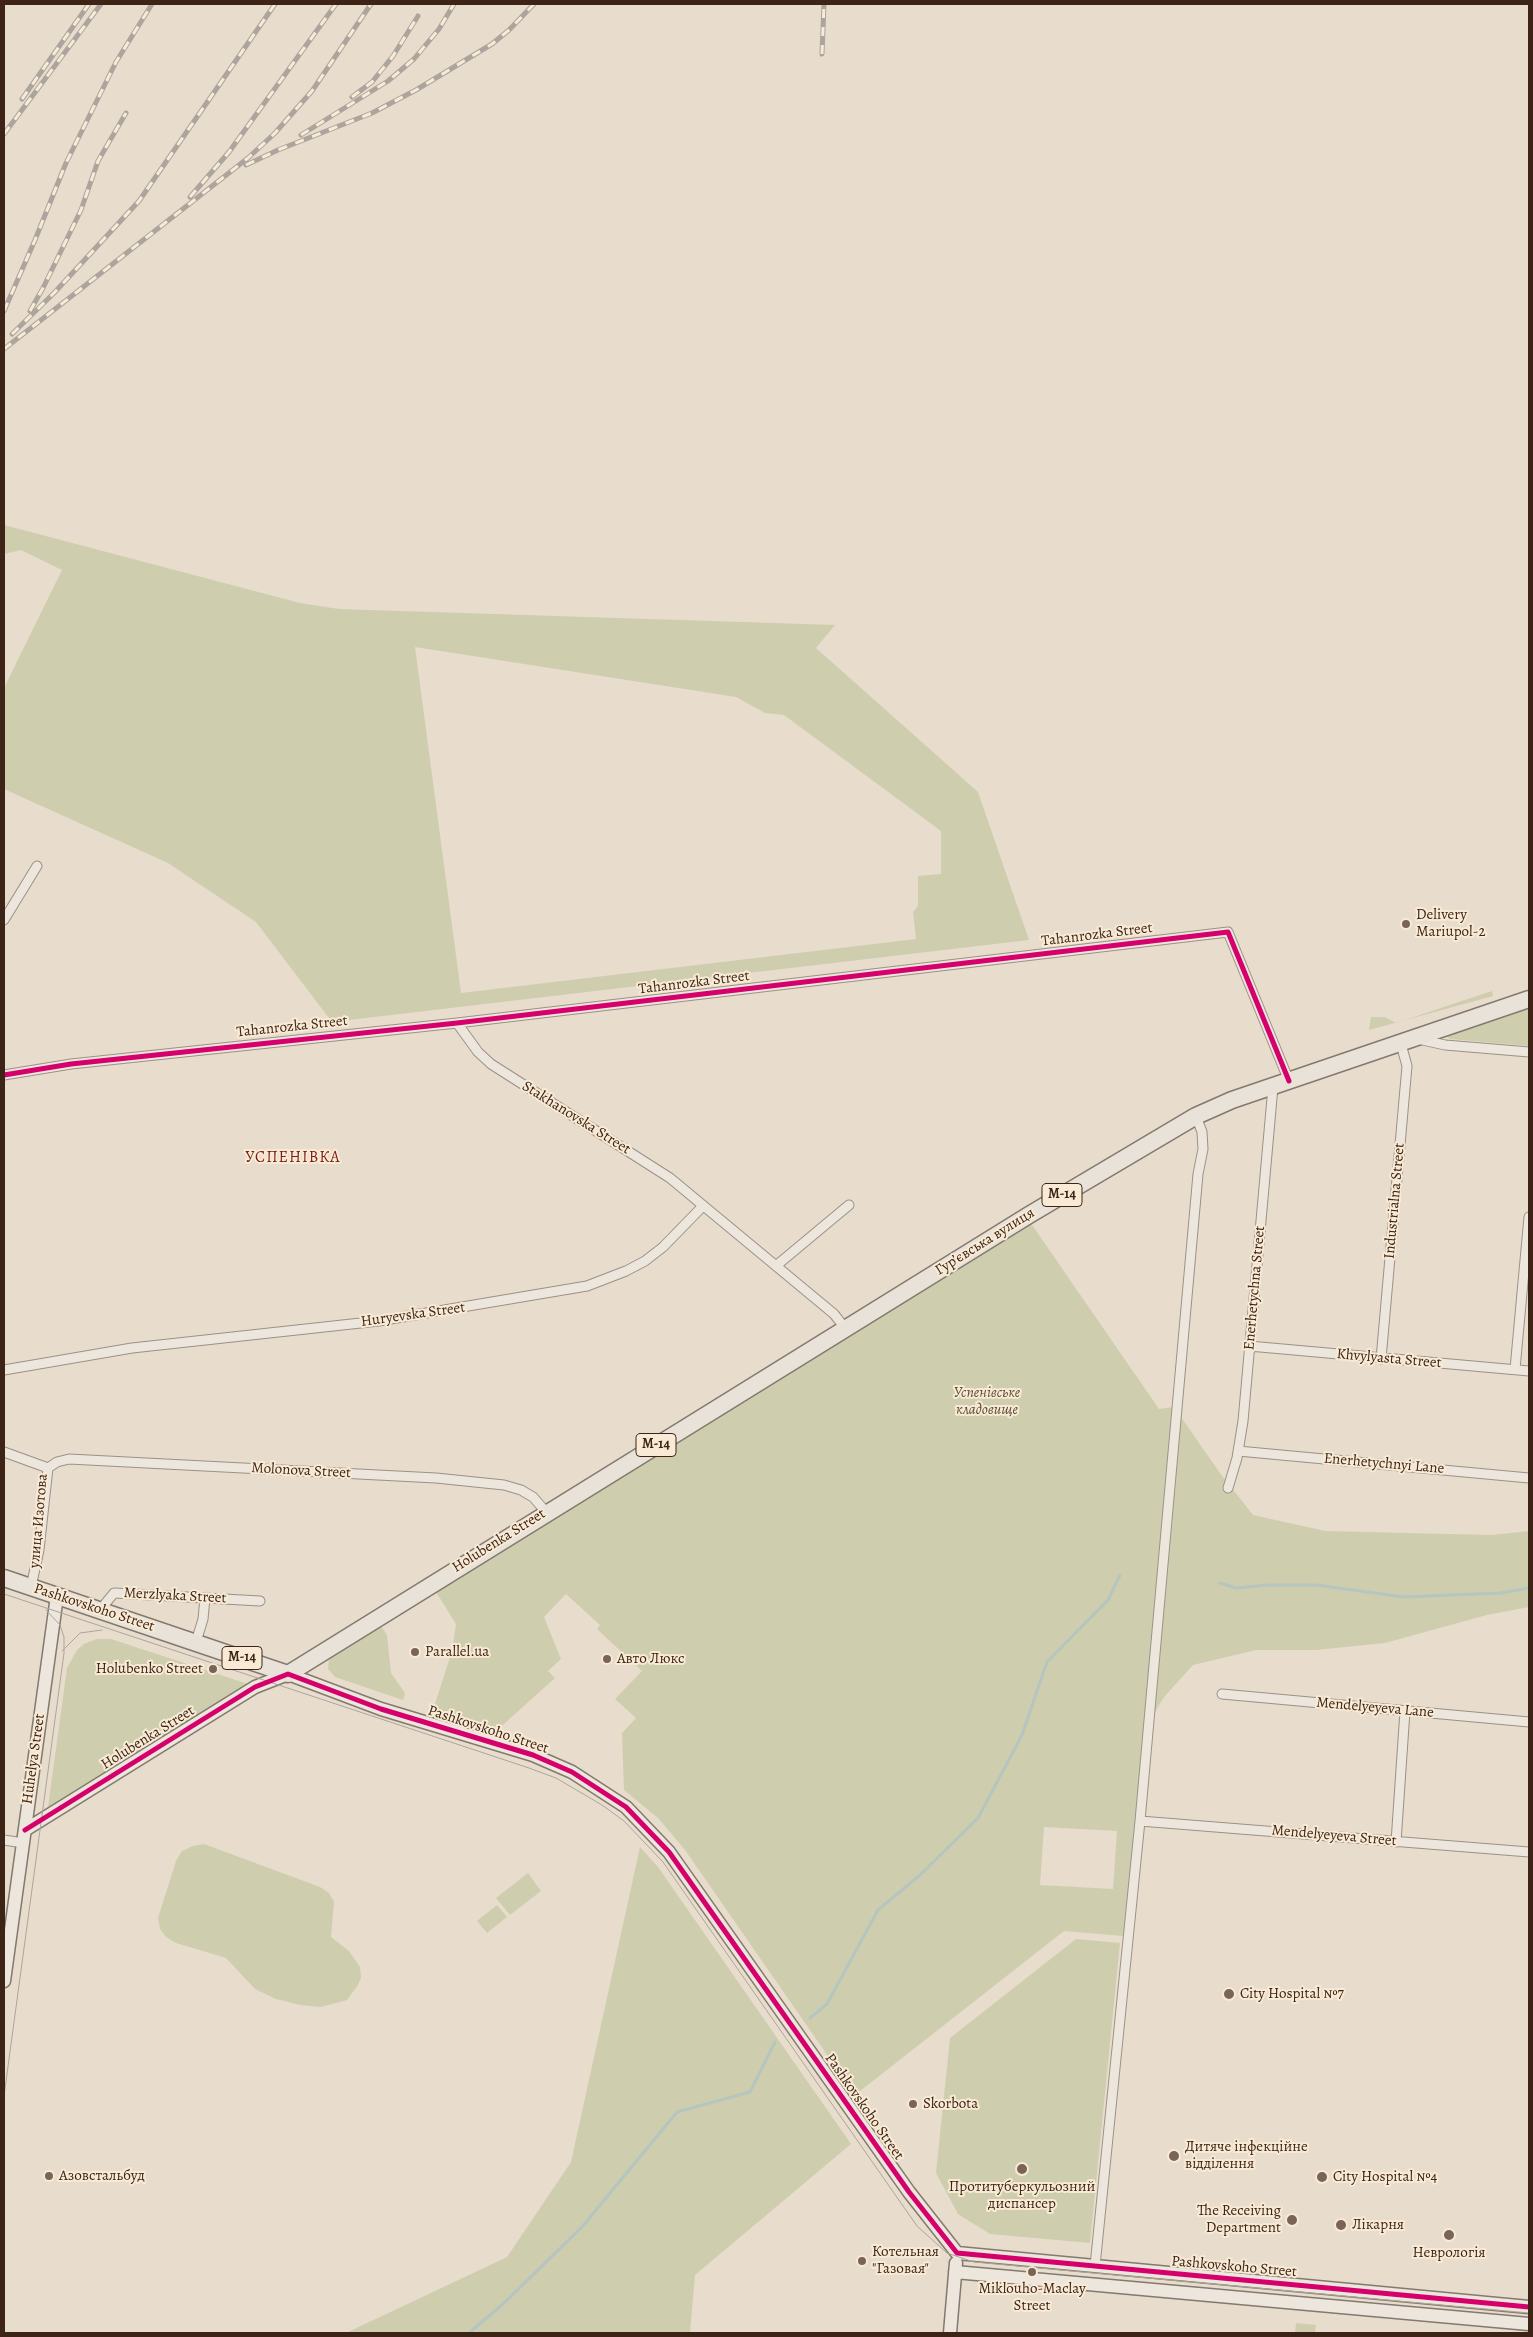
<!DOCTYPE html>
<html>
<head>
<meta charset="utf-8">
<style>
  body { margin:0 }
  #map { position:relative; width:1533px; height:2337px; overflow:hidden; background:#e8dccc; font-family:Alegreya,serif }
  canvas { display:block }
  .frame { position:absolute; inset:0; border:5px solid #3d2416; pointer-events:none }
</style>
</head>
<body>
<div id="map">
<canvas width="1533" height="2337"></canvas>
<div class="frame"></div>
</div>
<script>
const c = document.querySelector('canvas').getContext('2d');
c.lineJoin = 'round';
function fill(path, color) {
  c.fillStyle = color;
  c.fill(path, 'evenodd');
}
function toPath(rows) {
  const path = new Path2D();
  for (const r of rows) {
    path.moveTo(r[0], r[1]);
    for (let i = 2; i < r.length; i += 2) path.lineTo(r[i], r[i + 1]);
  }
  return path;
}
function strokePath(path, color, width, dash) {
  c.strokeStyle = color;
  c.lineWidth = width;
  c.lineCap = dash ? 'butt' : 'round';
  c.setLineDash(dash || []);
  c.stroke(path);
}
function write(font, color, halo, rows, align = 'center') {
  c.font = font + ' Alegreya,serif';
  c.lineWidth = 4;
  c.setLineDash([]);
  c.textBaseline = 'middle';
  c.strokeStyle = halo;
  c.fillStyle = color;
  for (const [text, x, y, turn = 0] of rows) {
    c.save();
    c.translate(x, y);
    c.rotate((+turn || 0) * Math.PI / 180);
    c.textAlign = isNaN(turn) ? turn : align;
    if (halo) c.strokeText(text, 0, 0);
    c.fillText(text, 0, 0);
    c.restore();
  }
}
const green = toPath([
  [4,525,300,603,339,609,835,625,816,648,978,792,1029,940,332,1022,256,922,168,863,4,789,4,688,62,570,21,550,4,554],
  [415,647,736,697,765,713,784,715,941,831,941,874,918,876,918,906,913,912,916,939,461,993],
  [1492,991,1493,996,1369,1030,1371,1017,1385,1017,1396,1023],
  [1529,1008,1529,1046,1450,1039,1446,1036],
  [1030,1222,1159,1409,1174,1407,1220,1473,1253,1515,1325,1531,1492,1535,1529,1531,1529,1607,1487,1615,1385,1643,1316,1650,1256,1650,1193,1665,1164,1697,1149,1722,1124,1936,1064,1931,855,2095,685,1850,658,1818,624,1790,622,1733,636,1718,615,1699,642,1671,597,1629,600,1625,566,1594,544,1617,561,1659,548,1671,555,1678,496,1731,433,1710,452,1651,456,1624,436,1592],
  [1044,1827,1117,1831,1113,1889,1040,1885],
  [381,1626,387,1635,391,1673,405,1693,403,1700,335,1677,328,1669,329,1658],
  [97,1639,111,1639,248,1684,48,1807,67,1668,77,1650,84,1644],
  [204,1844,320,1887,329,1893,334,1902,331,1937,349,1951,360,1967,361,1977,358,1985,347,2000,321,2007,300,2005,276,1999,255,1989,226,1958,176,1943,166,1937,160,1929,158,1918,176,1861,182,1851,193,1846],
  [640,1847,658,1867,851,2144,695,2275,690,2333,346,2333,507,2257,571,2162],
  [528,1873,541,1891,510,1915,496,1898],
  [497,1905,507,1917,487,1933,477,1921],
  [1076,1939,1120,1943,1090,2243,990,2234,958,2214,936,2173,950,2038],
  [1296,2323,1316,2325,1315,2333,1295,2333]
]);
const stream = toPath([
  [1220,1583,1236,1588,1268,1585,1316,1585,1404,1597,1501,1593,1529,1588],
  [810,2018,827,2004,878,1910,919,1876,978,1818,1022,1735,1047,1662,1108,1600,1120,1575],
  [469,2333,503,2304,582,2227,677,2112,750,2092,775,2042]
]);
const street = toPath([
  [4,920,37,866],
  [457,1023,478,1052,491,1064,670,1178,834,1314,845,1328],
  [1418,1039,1445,1045,1529,1052],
  [4,1075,71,1064,457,1023,1228,932,1289,1081],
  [777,1265,849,1205],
  [1249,1346,1529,1371],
  [1381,1359,1407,1066,1401,1044],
  [1515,1369,1529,1217],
  [4,1370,132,1348,379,1321,587,1286,626,1271,645,1261,663,1247,702,1207],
  [1238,1451,1529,1478],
  [4,1452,48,1468],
  [48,1468,57,1462,69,1459,436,1478,504,1485,521,1490,533,1497,546,1512],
  [1228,1488,1237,1458,1243,1421,1273,1087],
  [31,1587,39,1550,48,1468],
  [100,1610,114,1593,260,1601],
  [196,1642,203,1619,205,1598],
  [1222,1694,1529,1722],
  [1140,1821,1529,1852],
  [4,1840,23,1843],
  [1396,1842,1405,1711],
  [1095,2266,1140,1821,1198,1174,1203,1149,1202,1132,1196,1116]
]);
const secondary = toPath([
  [25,1830,255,1687,288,1674,381,1709,533,1755,572,1772,626,1807,669,1852,909,2192,957,2253,1529,2307],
  [4,1981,57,1596],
  [955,2272,1529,2324],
  [950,2333,956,2263]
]);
const highway = toPath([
  [4,1578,288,1674,1029,1215,1196,1116,1232,1100,1529,999]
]);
const tram = toPath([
  [4,1594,529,1768,556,1778,602,1805,624,1821,663,1862,917,2226,947,2253,974,2262,1529,2313],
  [62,1651,80,1633,102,1630],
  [4,2096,64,1653,64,1637,60,1625,46,1610]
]);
const rail = toPath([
  [822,54,824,4],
  [352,97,372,82,393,56,418,16],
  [22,99,89,4],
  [4,134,101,4],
  [301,135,388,81,414,59,439,29,454,4],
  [246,165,278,150,372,113,416,90,492,44,509,30,534,4],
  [190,197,229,152,336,4],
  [4,311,35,240,66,163,116,62,152,4],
  [30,311,43,288,81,210,98,161,126,113],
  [12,334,54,293,139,201,275,4],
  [4,349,248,158,275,133,312,91,371,4]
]);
const cycleway = toPath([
  [4,1075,71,1064,457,1023,1228,932,1289,1081],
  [25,1830,255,1687,288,1674,381,1709,533,1755,572,1772,626,1807,669,1852,909,2192,957,2253,1529,2307]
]);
const markers = [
  [1406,924,5,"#796456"],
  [415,1652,5,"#796456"],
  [607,1659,5,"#796456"],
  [213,1669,5,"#796456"],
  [1229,1994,6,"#796456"],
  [913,2104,5,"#796456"],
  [1174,2156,6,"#796456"],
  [1022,2169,6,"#796456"],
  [49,2176,5,"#796456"],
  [1322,2177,6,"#796456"],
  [1292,2220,6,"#796456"],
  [1341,2225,6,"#796456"],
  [1449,2235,6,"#796456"],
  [862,2261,5,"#796456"],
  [1032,2272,5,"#796456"]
];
const shields = [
  [1062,1195,40],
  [656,1445,40],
  [242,1658,40]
];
const shieldNames = [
  ["М-14",1062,1195],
  ["М-14",656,1445],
  ["М-14",242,1658]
];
const poiNames = [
  ["Delivery",1416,915],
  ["Mariupol-2",1416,932],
  ["Parallel.ua",425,1652],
  ["Авто Люкс",617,1659],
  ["Holubenko Street",203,1669,"right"],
  ["City Hospital №7",1240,1994],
  ["Skorbota",923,2104],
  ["Дитяче інфекційне",1185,2147],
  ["відділення",1185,2164],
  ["Азовстальбуд",59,2176],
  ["City Hospital №4",1333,2177],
  ["Протитуберкульозний",1022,2187,"center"],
  ["диспансер",1022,2204,"center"],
  ["The Receiving",1281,2211,"right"],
  ["Department",1281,2228,"right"],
  ["Лікарня",1352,2225],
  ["Котельная",872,2252],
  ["\"Газовая\"",872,2269],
  ["Неврологія",1449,2253,"center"],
  ["Miklouho-Maclay",1032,2289,"center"],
  ["Street",1032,2306,"center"]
];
const streetNames = [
  ["Tahanrozka Street",1097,935,-7],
  ["Tahanrozka Street",694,983,-7],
  ["Tahanrozka Street",292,1027,-6],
  ["Stakhanovska Street",576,1118,32],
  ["Industrialna Street",1395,1201,-85],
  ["Гур’євська вулиця",985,1242,-32],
  ["Enerhetychna Street",1255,1288,-85],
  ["Huryevska Street",413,1315,-8],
  ["Khvylyasta Street",1389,1359,5],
  ["Enerhetychnyi Lane",1384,1464,5],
  ["Molonova Street",301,1471,3],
  ["улица Изотова",39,1521,-85],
  ["Holubenka Street",499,1541,-32],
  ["Merzlyaka Street",175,1596,3],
  ["Pashkovskoho Street",94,1608,18],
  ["Mendelyeyeva Lane",1375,1708,5],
  ["Pashkovskoho Street",488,1730,18],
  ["Holubenka Street",148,1738,-32],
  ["Huhelya Street",34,1759,-82],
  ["Mendelyeyeva Street",1334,1836,5],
  ["Pashkovskoho Street",864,2107,55],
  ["Pashkovskoho Street",1234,2267,5]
];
const parkNames = [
  ["Успенівське",987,1393],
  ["кладовище",987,1410]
];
const neighbourhoodNames = [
  ["УСПЕНІВКА",293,1158]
];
fill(green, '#ceceae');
strokePath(stream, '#b5c5bf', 3);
strokePath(street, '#9c9187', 11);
strokePath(secondary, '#83796f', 15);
strokePath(highway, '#83796f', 19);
strokePath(street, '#ece6dd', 9);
strokePath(secondary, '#ece6dd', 12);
strokePath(highway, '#e9e2d8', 16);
strokePath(tram, '#aca59d', 1);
strokePath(rail, '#aca59d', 5);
strokePath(rail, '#f8ead5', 3, [9]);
strokePath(cycleway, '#d6006c', 5);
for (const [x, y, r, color] of markers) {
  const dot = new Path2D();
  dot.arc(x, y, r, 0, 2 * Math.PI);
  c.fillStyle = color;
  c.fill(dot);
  strokePath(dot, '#f8ead5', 2);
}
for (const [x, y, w] of shields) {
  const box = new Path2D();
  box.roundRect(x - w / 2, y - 11.5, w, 23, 4);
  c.fillStyle = '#f8ead5';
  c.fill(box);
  strokePath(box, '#3d2416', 1);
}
write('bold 14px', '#3d2416', null, shieldNames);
write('15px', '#3d2416', '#f8ead5', poiNames, 'left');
write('15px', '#3d2416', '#f8ead5', streetNames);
write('italic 15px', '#5c4c36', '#f8ead5', parkNames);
c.letterSpacing = '1px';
write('16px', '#7a1f14', '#f8ead5', neighbourhoodNames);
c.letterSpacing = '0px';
</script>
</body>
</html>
